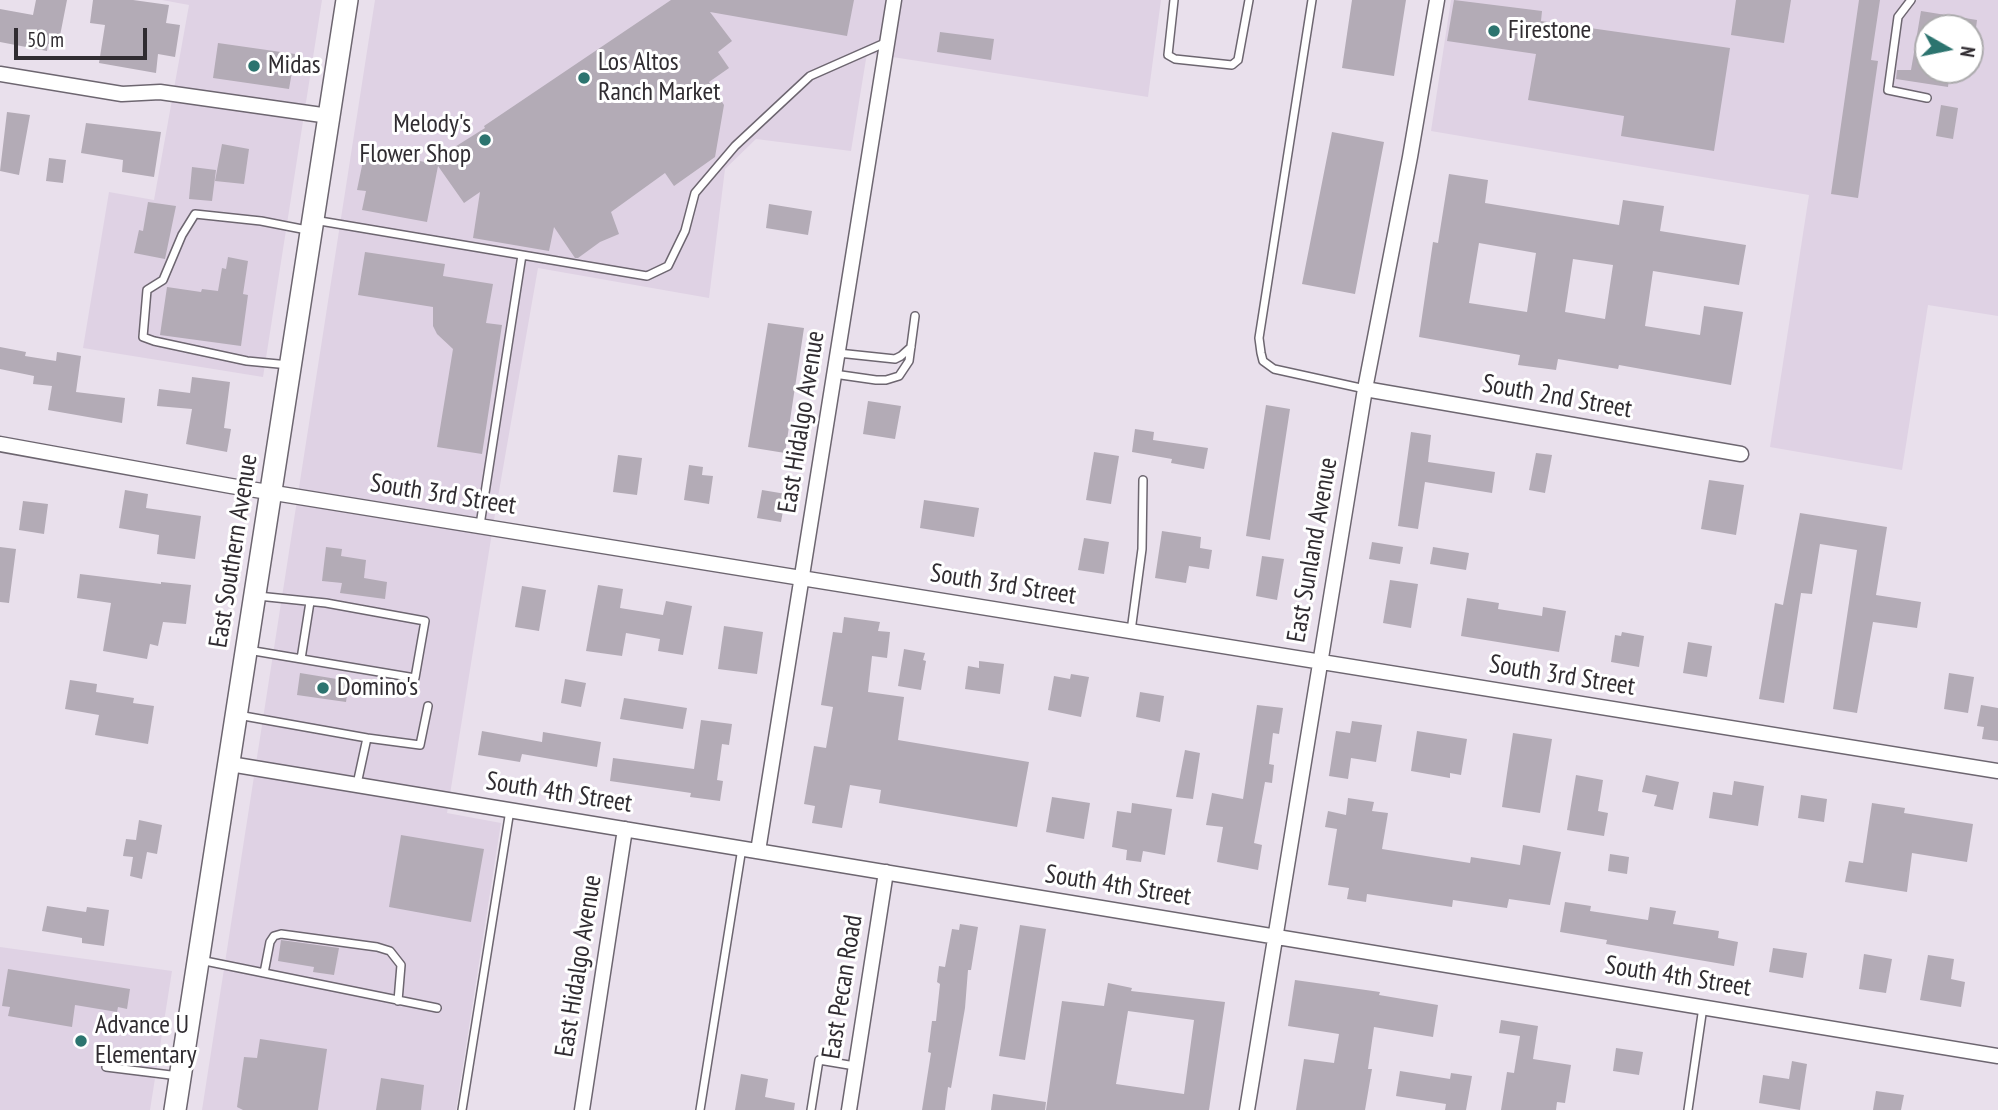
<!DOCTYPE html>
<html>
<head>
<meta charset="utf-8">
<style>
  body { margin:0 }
  #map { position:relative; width:1998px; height:1110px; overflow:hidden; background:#e9e0ec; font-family:"PT Sans Narrow",sans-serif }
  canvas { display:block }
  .north { position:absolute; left:1914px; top:14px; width:70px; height:70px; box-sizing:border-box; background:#fff; border:2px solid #acabad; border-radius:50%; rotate:99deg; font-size:19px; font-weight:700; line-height:28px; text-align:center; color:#302c31 }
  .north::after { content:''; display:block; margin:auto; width:24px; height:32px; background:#2c746f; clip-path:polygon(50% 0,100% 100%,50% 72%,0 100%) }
  .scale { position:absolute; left:14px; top:28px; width:133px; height:32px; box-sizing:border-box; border:4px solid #302c31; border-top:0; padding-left:9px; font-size:21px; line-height:24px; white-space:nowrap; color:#302c31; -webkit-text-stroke:5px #fff; paint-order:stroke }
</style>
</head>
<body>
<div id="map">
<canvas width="1998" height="1110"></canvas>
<div class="north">N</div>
<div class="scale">50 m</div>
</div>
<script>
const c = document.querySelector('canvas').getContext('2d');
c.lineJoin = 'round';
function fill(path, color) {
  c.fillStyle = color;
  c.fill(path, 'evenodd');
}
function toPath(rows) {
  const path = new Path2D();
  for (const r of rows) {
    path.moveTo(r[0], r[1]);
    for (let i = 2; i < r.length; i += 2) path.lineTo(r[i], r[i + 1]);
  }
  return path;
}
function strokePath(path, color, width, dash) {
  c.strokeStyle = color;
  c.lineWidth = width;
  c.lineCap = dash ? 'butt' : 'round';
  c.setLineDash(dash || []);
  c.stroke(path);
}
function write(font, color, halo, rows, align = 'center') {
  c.font = font + ' "PT Sans Narrow",sans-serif';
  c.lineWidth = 6;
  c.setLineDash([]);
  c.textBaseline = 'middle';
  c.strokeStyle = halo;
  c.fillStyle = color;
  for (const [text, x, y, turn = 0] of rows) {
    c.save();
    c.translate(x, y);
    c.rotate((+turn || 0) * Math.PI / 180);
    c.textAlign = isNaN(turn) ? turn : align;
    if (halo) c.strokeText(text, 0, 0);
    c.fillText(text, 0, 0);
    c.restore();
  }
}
const built = toPath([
  [162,0,322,0,263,377,83,348,109,192,154,200,189,5],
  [375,0,1161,0,1148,97,867,53,851,151,756,139,725,169,709,298,538,268,495,514,447,813,501,823,456,1110,202,1110],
  [1451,0,1998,0,1998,316,1928,305,1902,470,1770,447,1809,195,1431,131],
  [1928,28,1970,28,1970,70,1928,70],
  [0,947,172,971,150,1110,0,1110]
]);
const building = toPath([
  [36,0,67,0,58,46,48,44,47,51,0,42,0,9,33,15],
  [93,0,133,0,169,5,166,23,180,25,175,57,158,54,156,73,99,63,105,25,90,23],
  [671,0,854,0,847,36,710,12,732,41,718,52,729,68,709,82,724,105,715,157,674,186,665,173,611,212,619,234,600,242,578,258,575,258,554,227,549,251,473,238,480,192,464,203,438,166,427,222,362,210,366,191,357,190,365,151,436,164,434,160,485,128,484,126],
  [1352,0,1406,0,1394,76,1342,68],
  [1454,0,1542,11,1541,21,1730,48,1714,151,1621,136,1624,116,1528,100,1536,54,1447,41],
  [1736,0,1791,0,1784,43,1731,35],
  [1859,0,1880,0,1871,60,1878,61,1858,198,1831,194],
  [1921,11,1977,20,1976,28,1928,28,1928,70,1950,70,1948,87,1896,79,1897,70,1911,70],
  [940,32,994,39,991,60,937,52],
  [218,43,295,54,289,89,213,78],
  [1941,105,1958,108,1953,139,1936,136],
  [7,112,30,115,19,175,0,171],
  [86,123,161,132,154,177,122,172,123,160,81,153],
  [1332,132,1384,142,1355,294,1302,284],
  [222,144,249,149,244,184,215,181],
  [49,158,66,160,63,183,46,181],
  [192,167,216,170,212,201,189,199],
  [1449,174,1488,180,1485,203,1619,225,1623,200,1664,206,1660,231,1746,245,1739,285,1653,271,1645,326,1700,335,1704,306,1743,312,1731,385,1619,365,1618,369,1558,359,1556,370,1518,365,1520,355,1419,337,1433,242,1438,243],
  [1479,243,1536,253,1527,312,1469,303],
  [1573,259,1613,265,1605,319,1565,312],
  [148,202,176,206,165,259,134,253,139,230,143,231],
  [769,204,812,211,808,235,766,228],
  [365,252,445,264,443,276,493,284,486,323,502,325,482,454,437,447,453,349,437,334,433,326,433,307,358,295],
  [228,257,248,261,243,294,248,295,241,346,160,335,167,287,201,292,202,289,218,291,222,268,226,269],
  [768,323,804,328,785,453,748,447],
  [0,347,26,352,25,356,56,361,57,352,81,356,76,392,125,398,122,423,48,410,52,386,33,384,34,376,0,369],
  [192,377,230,382,224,428,231,429,227,452,186,444,192,409,157,406,159,389,190,393],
  [868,401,901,406,895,439,863,434],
  [1266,405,1290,409,1270,540,1246,536],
  [1135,429,1154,432,1153,440,1208,448,1204,469,1171,463,1172,459,1132,452],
  [1411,432,1431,435,1428,462,1495,472,1492,493,1425,482,1418,529,1398,526],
  [1094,452,1119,456,1111,504,1086,500],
  [1536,453,1552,455,1545,493,1529,490],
  [618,455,642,458,637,495,613,492],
  [689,465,703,467,702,475,713,476,709,504,684,500],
  [1709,480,1744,485,1736,535,1701,529],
  [125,490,148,494,146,508,201,516,195,559,157,554,159,535,119,528],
  [762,490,786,494,781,522,757,518],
  [924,500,979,508,974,537,920,528],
  [23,501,48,504,44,534,19,530],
  [1800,513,1887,527,1876,595,1921,602,1917,628,1873,622,1857,713,1833,709,1857,550,1820,544,1812,594,1801,593,1784,703,1759,699,1775,603,1783,605],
  [1162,531,1201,537,1200,548,1212,550,1209,569,1189,566,1186,583,1155,578],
  [1084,538,1109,542,1104,574,1078,570],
  [1372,542,1403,547,1400,564,1369,559],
  [0,547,16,549,9,603,0,602],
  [326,547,342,549,341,556,366,560,364,578,387,582,385,599,340,593,342,583,322,581],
  [1433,547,1469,553,1466,570,1430,564],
  [1262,556,1284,559,1277,600,1256,596],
  [80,574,161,584,161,582,191,585,186,624,163,622,158,646,150,644,147,659,103,651,111,603,77,598],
  [1390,580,1418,584,1411,628,1383,623],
  [598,585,623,589,620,608,663,615,666,601,692,606,683,655,658,651,660,639,626,633,622,656,586,651],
  [522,586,546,590,539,631,515,627],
  [1467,598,1499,603,1498,609,1542,616,1543,607,1566,611,1559,652,1461,636],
  [844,617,880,622,878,631,890,632,887,658,872,656,868,692,904,697,898,740,1029,762,1017,827,879,803,881,790,850,785,842,828,812,823,815,806,804,804,814,746,826,748,833,707,821,705,833,632,842,633],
  [724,626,763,632,757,674,718,669],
  [1622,632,1644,636,1639,667,1611,662,1615,635,1621,636],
  [1688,642,1712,646,1707,677,1683,673],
  [904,649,925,653,923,660,926,661,921,690,898,686],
  [979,661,1004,664,1000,694,965,689,968,666,979,668],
  [300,673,349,681,346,702,297,695],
  [1949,673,1974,677,1968,713,1944,709],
  [1071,674,1089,677,1081,717,1048,710,1054,676,1070,679],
  [565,679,586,683,581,707,561,703],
  [70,680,97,684,96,692,134,698,133,703,154,706,148,744,95,735,99,715,65,709],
  [1140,692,1164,696,1160,722,1136,717],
  [624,698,687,708,683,729,620,719],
  [1257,705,1283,708,1279,734,1273,733,1269,764,1274,765,1272,783,1265,782,1254,843,1262,845,1258,870,1217,862,1223,827,1206,825,1212,793,1243,799],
  [1981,705,1998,708,1998,741,1982,739,1984,727,1977,726],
  [701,720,732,724,729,745,722,744,717,780,723,781,720,801,690,797,691,793,610,781,613,758,694,769],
  [1352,721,1382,725,1376,762,1351,758,1348,779,1329,776,1336,731,1350,733],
  [482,731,542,742,543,732,601,742,597,767,522,754,520,762,478,755],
  [1417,731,1467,739,1461,775,1450,773,1450,778,1411,771],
  [1513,733,1552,739,1540,813,1502,807],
  [1185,750,1200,753,1193,799,1176,797],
  [1576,775,1603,780,1598,811,1608,813,1604,836,1567,830],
  [1646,775,1679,782,1673,810,1654,806,1657,795,1642,792],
  [1734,781,1764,786,1758,826,1709,818,1713,792,1732,795],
  [1801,795,1827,799,1824,822,1798,818],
  [1052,797,1090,803,1084,839,1046,832],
  [1348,798,1374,802,1372,811,1388,813,1382,849,1470,863,1471,857,1520,865,1523,845,1561,852,1550,905,1509,899,1507,908,1453,900,1452,907,1367,894,1366,902,1347,899,1349,888,1328,885,1337,829,1325,827,1328,811,1346,815],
  [1132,803,1172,809,1165,855,1143,851,1141,862,1126,860,1127,850,1112,847,1117,811,1131,813],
  [1872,803,1905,808,1904,813,1973,824,1967,862,1912,853,1907,892,1845,882,1849,861,1863,863],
  [139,820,162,825,157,854,147,852,142,879,130,876,133,857,123,856,126,839,136,840],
  [401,835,484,849,471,922,389,907],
  [1610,854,1629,857,1627,874,1608,871],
  [1565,902,1591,906,1590,911,1648,920,1650,907,1676,911,1673,924,1719,931,1718,938,1738,942,1734,966,1606,944,1607,940,1560,932],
  [47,906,86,912,87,907,109,910,104,946,82,943,82,938,42,931],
  [960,924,978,927,971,970,968,970,965,1008,951,1088,948,1087,945,1110,922,1110,931,1053,928,1052,932,1021,936,1021,940,984,937,982,939,966,945,967,952,929,959,930],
  [1020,925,1046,929,1025,1060,999,1056],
  [281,940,339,948,334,975,313,972,314,967,278,961],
  [1773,948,1807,953,1803,978,1769,972],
  [1864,954,1892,959,1886,993,1859,989],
  [1928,955,1954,959,1951,979,1965,982,1961,1007,1920,1000],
  [8,969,130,989,127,1009,118,1007,117,1012,75,1005,72,1027,8,1016,10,1007,2,1006],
  [1295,980,1380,992,1379,995,1438,1005,1433,1037,1374,1027,1368,1069,1372,1069,1365,1110,1296,1110,1304,1059,1334,1063,1339,1034,1288,1026],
  [1108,983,1132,988,1131,991,1225,1002,1209,1110,1046,1110,1062,1001,1104,1006],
  [1128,1011,1194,1020,1184,1094,1116,1084],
  [1501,1020,1538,1026,1533,1059,1571,1065,1565,1103,1557,1102,1556,1110,1501,1110,1507,1072,1514,1073,1520,1036,1499,1033],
  [260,1039,327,1049,318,1110,243,1110,237,1107,244,1057,257,1058],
  [1616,1048,1643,1052,1639,1075,1613,1071],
  [1792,1061,1807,1064,1800,1110,1759,1103,1763,1075,1789,1079],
  [1400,1071,1450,1079,1451,1073,1472,1076,1466,1110,1445,1110,1446,1104,1396,1096],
  [741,1074,768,1079,765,1097,795,1103,794,1110,735,1110],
  [381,1078,424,1085,421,1110,376,1110],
  [1876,1091,1904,1095,1901,1110,1873,1110],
  [993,1094,1046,1102,1045,1110,991,1110]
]);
const lane = toPath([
  [1174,0,1168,55,1175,59,1232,65,1238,60,1249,0],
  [1312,0,1259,338,1261,353,1263,361,1274,369,1365,389],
  [1911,0,1898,17,1888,90,1927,98],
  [314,220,647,276,668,266,685,231,695,193,735,146,810,76,887,42],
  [838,353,895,359,901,356,911,347],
  [289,365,247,361,154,341,143,337,147,290,163,280,182,235,195,214,261,221,307,230],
  [834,374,876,380,886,380,899,376,909,361,915,316],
  [480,525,522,255],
  [1131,631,1142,549,1143,480],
  [248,650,415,678,425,621,326,603,258,596],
  [301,659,310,602],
  [238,715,367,738,357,784],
  [367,738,420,745,428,706],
  [200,960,437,1008],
  [264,973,270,942,274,936,281,934,377,947,390,951,401,965,398,1001],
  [106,1067,179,1076],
  [462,1110,510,810],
  [700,1110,742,848],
  [811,1110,819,1060,855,1066],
  [1688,1110,1703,1007]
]);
const street = toPath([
  [0,74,122,94,160,92,329,116],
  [1365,389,1741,454],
  [0,444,231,486,1998,771],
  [230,764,1998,1056],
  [758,851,894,0],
  [582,1110,625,829],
  [849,1110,886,872],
  [1247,1110,1365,389,1410,157,1437,0]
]);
const secondary = toPath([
  [175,1110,347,0]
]);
const markers = [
  [1494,31,7,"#2c746f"],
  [254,66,7,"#2c746f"],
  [584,78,7,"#2c746f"],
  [485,140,7,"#2c746f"],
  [323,688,7,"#2c746f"],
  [81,1041,7,"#2c746f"]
];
const poiNames = [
  ["Firestone",1508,31],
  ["Los Altos",598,63],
  ["Ranch Market",598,93],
  ["Midas",268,66],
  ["Melody's",471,125,"right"],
  ["Flower Shop",471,155,"right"],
  ["Domino's",337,688],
  ["Advance U",95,1026],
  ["Elementary",95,1056]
];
const streetNames = [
  ["South 2nd Street",1557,397,10],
  ["East Hidalgo Avenue",802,422,-81],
  ["South 3rd Street",443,495,9],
  ["East Sunland Avenue",1313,550,-80],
  ["East Southern Avenue",234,551,-81],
  ["South 3rd Street",1003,585,9],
  ["South 3rd Street",1562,676,9],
  ["South 4th Street",559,793,9],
  ["South 4th Street",1118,886,9],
  ["East Hidalgo Avenue",579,966,-81],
  ["South 4th Street",1678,977,9],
  ["East Pecan Road",843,987,-81]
];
fill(built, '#dfd2e4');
fill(building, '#b3abb6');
strokePath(lane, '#6d6670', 10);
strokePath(street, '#6d6670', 17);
strokePath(secondary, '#6d6670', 24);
strokePath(lane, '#fff', 7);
strokePath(street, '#fff', 14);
strokePath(secondary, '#fff', 21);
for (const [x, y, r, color] of markers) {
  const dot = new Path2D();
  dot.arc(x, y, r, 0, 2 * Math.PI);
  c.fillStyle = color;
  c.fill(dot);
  strokePath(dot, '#fff', 2.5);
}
write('26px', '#302c31', '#fff', poiNames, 'left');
write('26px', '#302c31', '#fff', streetNames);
</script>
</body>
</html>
